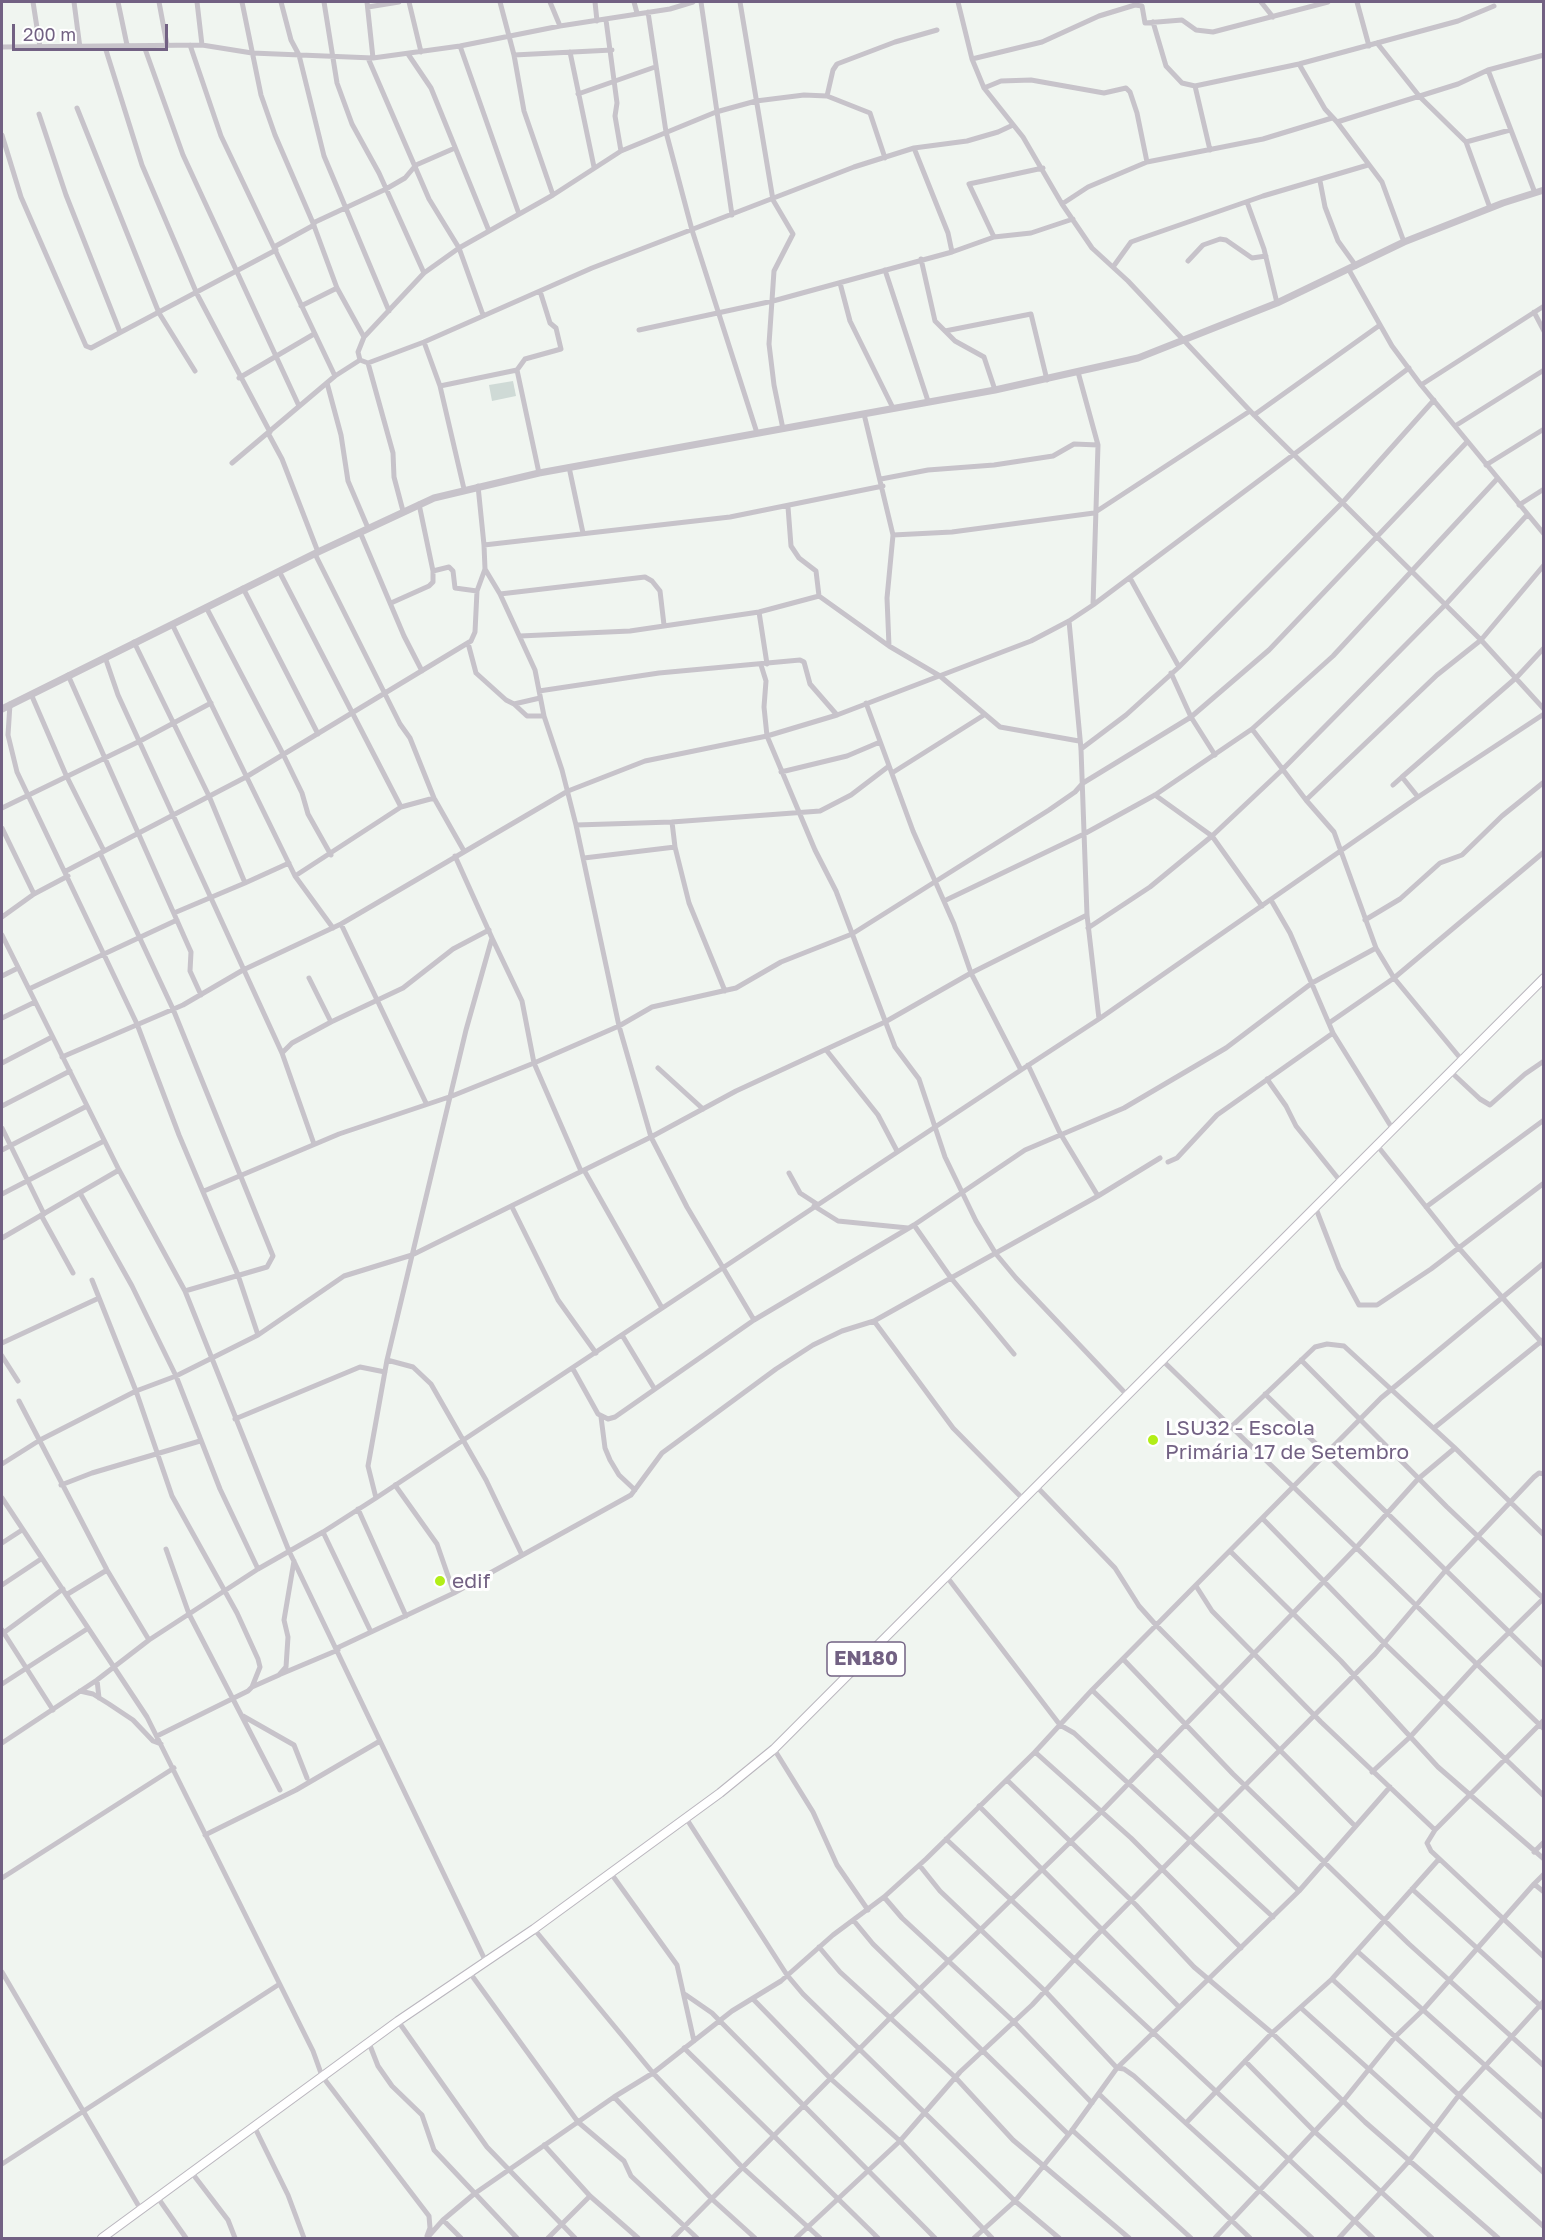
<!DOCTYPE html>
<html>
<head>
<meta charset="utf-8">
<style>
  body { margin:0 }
  #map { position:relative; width:1545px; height:2240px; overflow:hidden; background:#f0f5f0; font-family:"Golos Text",sans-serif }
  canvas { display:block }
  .frame { position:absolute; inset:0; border:3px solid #726183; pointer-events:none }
  .scale { position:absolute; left:12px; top:24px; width:156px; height:27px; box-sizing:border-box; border:3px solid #726183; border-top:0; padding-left:8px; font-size:18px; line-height:21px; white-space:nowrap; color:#726183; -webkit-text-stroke:4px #fff; paint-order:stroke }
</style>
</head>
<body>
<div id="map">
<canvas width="1545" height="2240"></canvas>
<div class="frame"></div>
<div class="scale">200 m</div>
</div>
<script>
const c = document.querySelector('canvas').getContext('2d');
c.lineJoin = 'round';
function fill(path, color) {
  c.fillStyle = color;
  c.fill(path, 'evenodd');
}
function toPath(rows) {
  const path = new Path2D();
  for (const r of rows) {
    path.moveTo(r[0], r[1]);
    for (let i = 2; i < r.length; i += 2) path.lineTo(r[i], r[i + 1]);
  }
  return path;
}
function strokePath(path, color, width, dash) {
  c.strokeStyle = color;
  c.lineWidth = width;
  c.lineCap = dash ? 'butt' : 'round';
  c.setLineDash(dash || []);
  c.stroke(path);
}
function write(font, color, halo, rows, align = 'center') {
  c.font = font + ' "Golos Text",sans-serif';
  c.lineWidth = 6;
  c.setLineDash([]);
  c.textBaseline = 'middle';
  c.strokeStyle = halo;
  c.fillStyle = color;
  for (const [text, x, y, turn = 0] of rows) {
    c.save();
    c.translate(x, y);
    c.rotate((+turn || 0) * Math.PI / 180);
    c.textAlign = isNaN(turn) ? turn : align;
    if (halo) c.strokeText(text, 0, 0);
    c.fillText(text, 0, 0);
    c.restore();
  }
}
const green = toPath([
  [513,381,516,396,492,401,489,385]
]);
const minor = toPath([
  [33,2,40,47],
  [74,2,80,48],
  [118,2,127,45],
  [159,2,167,45],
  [197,2,202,45],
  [242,2,261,95,275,135,313,223,337,288,364,337],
  [281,2,291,40,299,55,324,156,389,311],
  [324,2,337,83,352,124,379,173,424,273],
  [367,2,373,58],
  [409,2,421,52],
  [500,2,514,55,524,111,553,195],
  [550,2,560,26],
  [595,2,597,21],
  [634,2,637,13],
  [701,2,732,215],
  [740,2,773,200,793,234,774,271,769,344,774,385,783,429],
  [958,2,972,59,984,88,1023,137,1062,204,1092,248,1128,281,1254,415,1481,640,1544,709],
  [1261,2,1273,17],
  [1357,2,1369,46],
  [368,7,399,2],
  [648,12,666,132,692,230,757,433],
  [606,20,617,103,615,116,621,151],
  [1153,22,1166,66,1182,83,1195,86,1299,64,1377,43,1458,21,1494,6],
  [1377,43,1420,97,1466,142,1510,130],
  [190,45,221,136,335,376],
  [144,46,183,155,299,406],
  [460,46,519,214],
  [2,47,202,45,252,53,373,58,460,46,560,26,670,9,693,2],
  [105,47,142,165,197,294,270,432],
  [570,52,594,167],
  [408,54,431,88,489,231],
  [514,55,612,50],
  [368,58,429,199,459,248,483,315],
  [972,59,1042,42,1099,16,1135,5,1142,6,1145,23,1182,20,1196,30,1213,32,1328,2],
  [1299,64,1325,109,1337,122,1382,182,1404,242],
  [1488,70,1535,193],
  [1195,86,1210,150],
  [984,88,1001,81,1031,80,1104,93,1126,88,1130,92,1137,113,1147,162],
  [578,94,655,67],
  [827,96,833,70,837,64,895,42,937,30],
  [77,108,159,313,195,371],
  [39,114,66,195,120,332],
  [1337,122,1458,84,1488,70,1544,55],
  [2,135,21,197,86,346,91,348,276,250],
  [1466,142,1490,208],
  [914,148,948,233,952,252],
  [1320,181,1325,207,1338,241,1356,266],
  [1247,202,1264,249,1277,303],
  [1062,204,1088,187,1147,162,1263,139,1332,118],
  [313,223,386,189,405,178,416,165,455,148],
  [994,237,969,184,1043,168],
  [274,247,314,225],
  [921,259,935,321,955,341,984,357,995,390],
  [1188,261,1203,245,1220,239,1226,240,1252,258,1266,256],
  [1113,267,1131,242,1142,238,1263,196,1368,165],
  [885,270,928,401],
  [1349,270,1392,346,1421,385,1544,534],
  [840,283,850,321,893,408],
  [301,306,337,288],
  [1534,312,1544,331],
  [639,330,773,301,952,252,994,237,1031,233,1073,219],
  [945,331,1031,314,1047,380],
  [424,342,440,386,464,489],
  [360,360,358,352,364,337,424,273,459,248,553,195,621,151,716,112,756,101,804,95,827,96,870,113,885,158],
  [368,363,393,453,394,477,403,511],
  [1078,372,1098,445,1093,605],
  [239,378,314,334],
  [327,383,341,435,348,481,368,528],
  [1421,385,1544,306],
  [440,386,517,370],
  [864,414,893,535,887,598,889,646],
  [1254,415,1380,325],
  [1455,426,1544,370],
  [268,433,282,459,318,552],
  [232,463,335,376,360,360,368,363,424,342,592,268,854,167,914,148,967,141,998,132,1013,125],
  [1486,465,1544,429],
  [569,467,583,533],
  [539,473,517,370,525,359,561,349,556,328,550,323,540,291],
  [881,479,928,470,994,465,1053,456,1074,444,1098,445],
  [478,486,484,545],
  [1519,505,1544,489],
  [788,507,791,546,799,558,816,571,819,596,889,646,940,676,1000,727,1079,741],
  [360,532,404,636,422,671],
  [893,535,952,532,1094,513,1250,411],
  [315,554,400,724,410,738,434,798,464,851],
  [485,569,500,594,535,670,544,716,562,770,576,825,619,1026,651,1137,687,1207,754,1320],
  [279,571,401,807],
  [433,571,449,567,453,571,455,588,477,591],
  [1130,578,1179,667],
  [243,588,318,734],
  [500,594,645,577,652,581,660,591,664,625],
  [391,603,429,586,433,582,433,571,419,504],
  [206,607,283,754,302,793,308,814,331,855],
  [759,612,767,664],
  [1069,621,1081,749,1087,915,1099,1019],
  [172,624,295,876,333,928],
  [520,636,630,631,759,612,819,596],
  [134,642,209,796,245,883,174,913],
  [468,643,476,673,506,700,514,704,540,698],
  [105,657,118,695,282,1053,314,1144],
  [761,665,766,681,764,707,767,736,815,850,836,891,895,1047,919,1079,945,1157,976,1221,996,1254,1016,1278,1127,1395],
  [1171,673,1191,717,1215,755],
  [68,675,191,952,190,971,201,995],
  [539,691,659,673,800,660,804,662,810,684,837,715],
  [31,694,66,775,104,851],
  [10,704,8,735,17,772,137,1024,179,1135,238,1275,258,1335],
  [514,704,527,716,544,716],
  [1252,729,1306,800,1334,832,1376,948,1394,978,1461,1059],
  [1081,749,1126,715,1179,667,1343,502,1434,400],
  [781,772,847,756,880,742],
  [892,773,984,715],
  [1393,785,1402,777],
  [1155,795,1212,836,1262,906],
  [1418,797,1402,777,1517,677,1544,648],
  [1306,800,1437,675,1481,640,1544,565],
  [2,808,140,741,211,703],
  [576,825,672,822,820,811,851,795,889,766],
  [2,828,34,894],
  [675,847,689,903,725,991],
  [100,853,173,1009,273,1256,267,1267,185,1291],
  [584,858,675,847,672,822],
  [66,871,246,777,471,641,475,632,477,591,485,569,484,545,730,517,883,486],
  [295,876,401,807,434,798],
  [245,883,289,863],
  [1271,900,1290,933,1333,1033,1392,1128],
  [944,901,1084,834,1155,795,1252,729,1333,656,1497,479],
  [2,917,34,894,68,876],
  [1365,920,1400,899,1440,863,1462,855,1502,816,1544,782],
  [341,924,426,1103],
  [1088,928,1150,887,1212,836,1282,770,1446,604,1527,515],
  [2,935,119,1170,185,1291,289,1551,486,1962],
  [492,938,522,1001,534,1063,581,1171],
  [2,976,18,968],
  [309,978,331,1022,403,988,453,949,489,930],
  [29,989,177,920],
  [2,1018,35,1002],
  [1329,1023,1394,978,1544,852],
  [827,1051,878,1115,897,1151],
  [282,1053,292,1043,331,1022],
  [62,1057,183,1005,243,970,341,924,568,791,645,761,767,736,837,715,1031,641,1069,621,1093,605,1409,368],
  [2,1063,52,1037],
  [1028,1065,1060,1133,1098,1196],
  [658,1068,703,1109],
  [1021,1070,1099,1019,1418,797,1544,714],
  [1450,1071,1480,1099,1490,1105,1525,1074,1544,1061],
  [1267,1079,1286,1106,1296,1126,1341,1182],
  [2,1106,70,1071],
  [2,1128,44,1214],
  [1376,1144,1458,1247,1544,1345],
  [2,1150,87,1106],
  [1168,1162,1177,1158,1217,1115,1333,1033],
  [584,1170,662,1308],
  [789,1173,800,1193,817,1204],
  [204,1191,339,1134,452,1096,534,1063,619,1026,652,1007,736,988,781,962,852,934,1049,810,1075,792,1083,783,1191,717,1269,650,1467,442],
  [80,1193,132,1286,176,1376,220,1489,258,1569],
  [2,1194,104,1141],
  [814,1206,838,1221,908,1228],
  [1315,1206,1339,1268,1359,1305,1377,1305,1431,1269,1544,1183],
  [512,1207,558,1300,596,1353],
  [1426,1207,1544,1120],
  [41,1215,73,1273],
  [914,1225,951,1278,1098,1196,1160,1158],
  [2,1238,119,1170],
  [92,1280,136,1391,172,1496,237,1613,258,1659,260,1667,252,1687,248,1691,157,1736],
  [874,1321,953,1428,1024,1500],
  [622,1335,654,1388],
  [2,1343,99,1298],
  [2,1356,18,1381],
  [387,1360,413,1367,431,1384,486,1480,522,1555],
  [1162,1360,1544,1729],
  [1301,1360,1447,1507,1544,1599],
  [573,1369,598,1414,608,1419,615,1417,754,1320,914,1225,1025,1150,1124,1108,1226,1048,1312,983,1376,948],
  [1265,1394,1544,1666],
  [19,1401,107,1570,149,1640],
  [601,1417,605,1448,610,1460,619,1475,635,1490],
  [235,1419,360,1367,385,1372],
  [1231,1427,1315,1347,1327,1344,1344,1346,1455,1448,1544,1535],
  [1434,1428,1544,1339],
  [2,1464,40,1440,136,1391,176,1376,258,1335,344,1276,412,1255,651,1137,736,1091,885,1022,971,973,954,924,913,831,866,703],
  [61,1485,92,1473,200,1441],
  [395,1485,437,1544,454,1593],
  [1037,1487,1115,1568,1139,1606,1156,1625,1355,1826],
  [2,1498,147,1717,313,2051,322,2076,429,2216,430,2228,427,2236],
  [376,1498,368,1466,387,1360,466,1030,492,938,455,856],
  [358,1509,406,1616],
  [1263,1519,1385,1644,1544,1796],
  [323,1532,371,1632],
  [2,1543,22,1530],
  [166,1549,189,1614,280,1790],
  [1230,1551,1341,1661,1438,1767,1544,1859],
  [947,1577,1060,1725,1074,1733,1273,1917],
  [2,1585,41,1559],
  [1196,1586,1212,1611,1321,1722,1435,1830],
  [66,1595,107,1570],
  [2,1630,53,1710],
  [2,1634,63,1589],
  [337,1648,454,1593,631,1495,662,1453,776,1369,813,1345,842,1331,874,1321,951,1278,1014,1354],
  [1123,1659,1233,1774,1409,1944,1544,2066],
  [281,1674,338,1650],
  [97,1680,99,1698],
  [2,1684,87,1629],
  [252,1687,279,1675,286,1667,288,1637,284,1620,294,1561],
  [1092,1690,1299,1891],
  [80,1691,93,1694,109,1704,133,1720,153,1741,161,1744],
  [243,1716,294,1745,307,1778],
  [1544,1720,1435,1830,1427,1843,1431,1851,1544,1957],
  [2,1743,97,1680,149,1640,258,1569,323,1532,376,1498,1021,1070,971,973,1087,915],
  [774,1749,813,1812,837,1865,868,1910],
  [1035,1752,1131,1838,1241,1948],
  [1372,1772,1410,1737,1477,1664,1544,1598],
  [1007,1780,1136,1905,1194,1967,1272,2033,1365,2122,1498,2238],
  [979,1806,1179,2007],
  [686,1818,787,1975,803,1994,1015,2201,1059,2238],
  [205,1835,296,1790,380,1741],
  [946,1839,1373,2238],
  [1534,1852,1544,1842],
  [920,1866,940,1891,1045,1991,1117,2068,1124,2069,1134,2076,1312,2238],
  [610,1872,677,1965,694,2041],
  [1544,1874,1534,1884,1544,1892],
  [2,1878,174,1768],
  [1412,1889,1544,2009],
  [884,1897,902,1918,1014,2022,1092,2103],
  [854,1921,873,1944,1068,2134],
  [534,1929,653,2073,742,2167,820,2238],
  [819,1947,840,1972,955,2077,1013,2140,1129,2238],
  [1357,1951,1544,2118],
  [2,1972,141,2210],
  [470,1973,578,2122,624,2161,631,2176,697,2238],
  [1332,1979,1544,2173],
  [686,1995,712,2013,935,2238],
  [753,1999,831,2079,900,2141,992,2238],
  [1301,2008,1544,2227],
  [398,2021,487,2147,575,2238],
  [369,2043,378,2066,392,2086,422,2115,434,2150,517,2238],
  [684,2048,878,2238],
  [1245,2061,1315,2132,1432,2238],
  [1099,2094,1250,2238],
  [614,2097,713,2200,755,2238],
  [1186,2123,1272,2033,1332,1979,1439,1859],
  [255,2128,288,2195,304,2238],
  [1072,2130,1191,2238],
  [544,2145,590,2196,638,2238],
  [2,2164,278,1985],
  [192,2173,228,2220,235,2238],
  [158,2198,186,2238],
  [443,2220,461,2238],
  [427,2238,443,2220,474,2194,614,2097,653,2073,732,2011,781,1981,833,1935,884,1897,926,1859,1035,1752,1092,1690,1381,1398,1544,1263],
  [548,2238,590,2196],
  [673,2238,889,2019,1101,1812,1356,1548,1418,1479,1455,1448],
  [796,2238,900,2141,960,2072,1032,2005,1095,1937,1375,1654,1446,1570,1534,1477,1539,1473,1544,1474],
  [974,2238,1015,2201,1070,2133,1117,2068,1299,1891,1390,1787],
  [1215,2238,1344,2100,1395,2037,1423,2010,1534,1884],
  [1339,2238,1409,2161,1459,2095,1544,2001]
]);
const tertiary = toPath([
  [2,709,318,552,434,498,539,473,995,390,1138,358,1277,303,1404,242,1503,203,1544,190]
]);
const primary = toPath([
  [102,2238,398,2021,534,1929,720,1793,774,1749,1544,978]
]);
const markers = [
  [1153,1440,6,"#b2ee17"],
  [440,1581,6,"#b2ee17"]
];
const shields = [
  [866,1659,78]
];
const shieldNames = [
  ["EN180",866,1659]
];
const poiNames = [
  ["LSU32 - Escola",1165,1428],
  ["Primária 17 de Setembro",1165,1452],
  ["edif",452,1581]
];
fill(green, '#cfdad6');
strokePath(primary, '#bab6be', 10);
strokePath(minor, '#c7c3ca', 5);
strokePath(tertiary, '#c7c3ca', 7);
strokePath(primary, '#fff', 8);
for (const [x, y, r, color] of markers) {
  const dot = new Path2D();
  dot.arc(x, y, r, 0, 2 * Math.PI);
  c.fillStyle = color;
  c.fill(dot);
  strokePath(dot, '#fff', 2);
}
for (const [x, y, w] of shields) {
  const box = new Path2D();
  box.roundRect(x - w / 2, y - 17, w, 34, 4.5);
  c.fillStyle = '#fff';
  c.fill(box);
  strokePath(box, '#726183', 1.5);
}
write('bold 20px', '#726183', null, shieldNames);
write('21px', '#726183', '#fff', poiNames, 'left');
</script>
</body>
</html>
